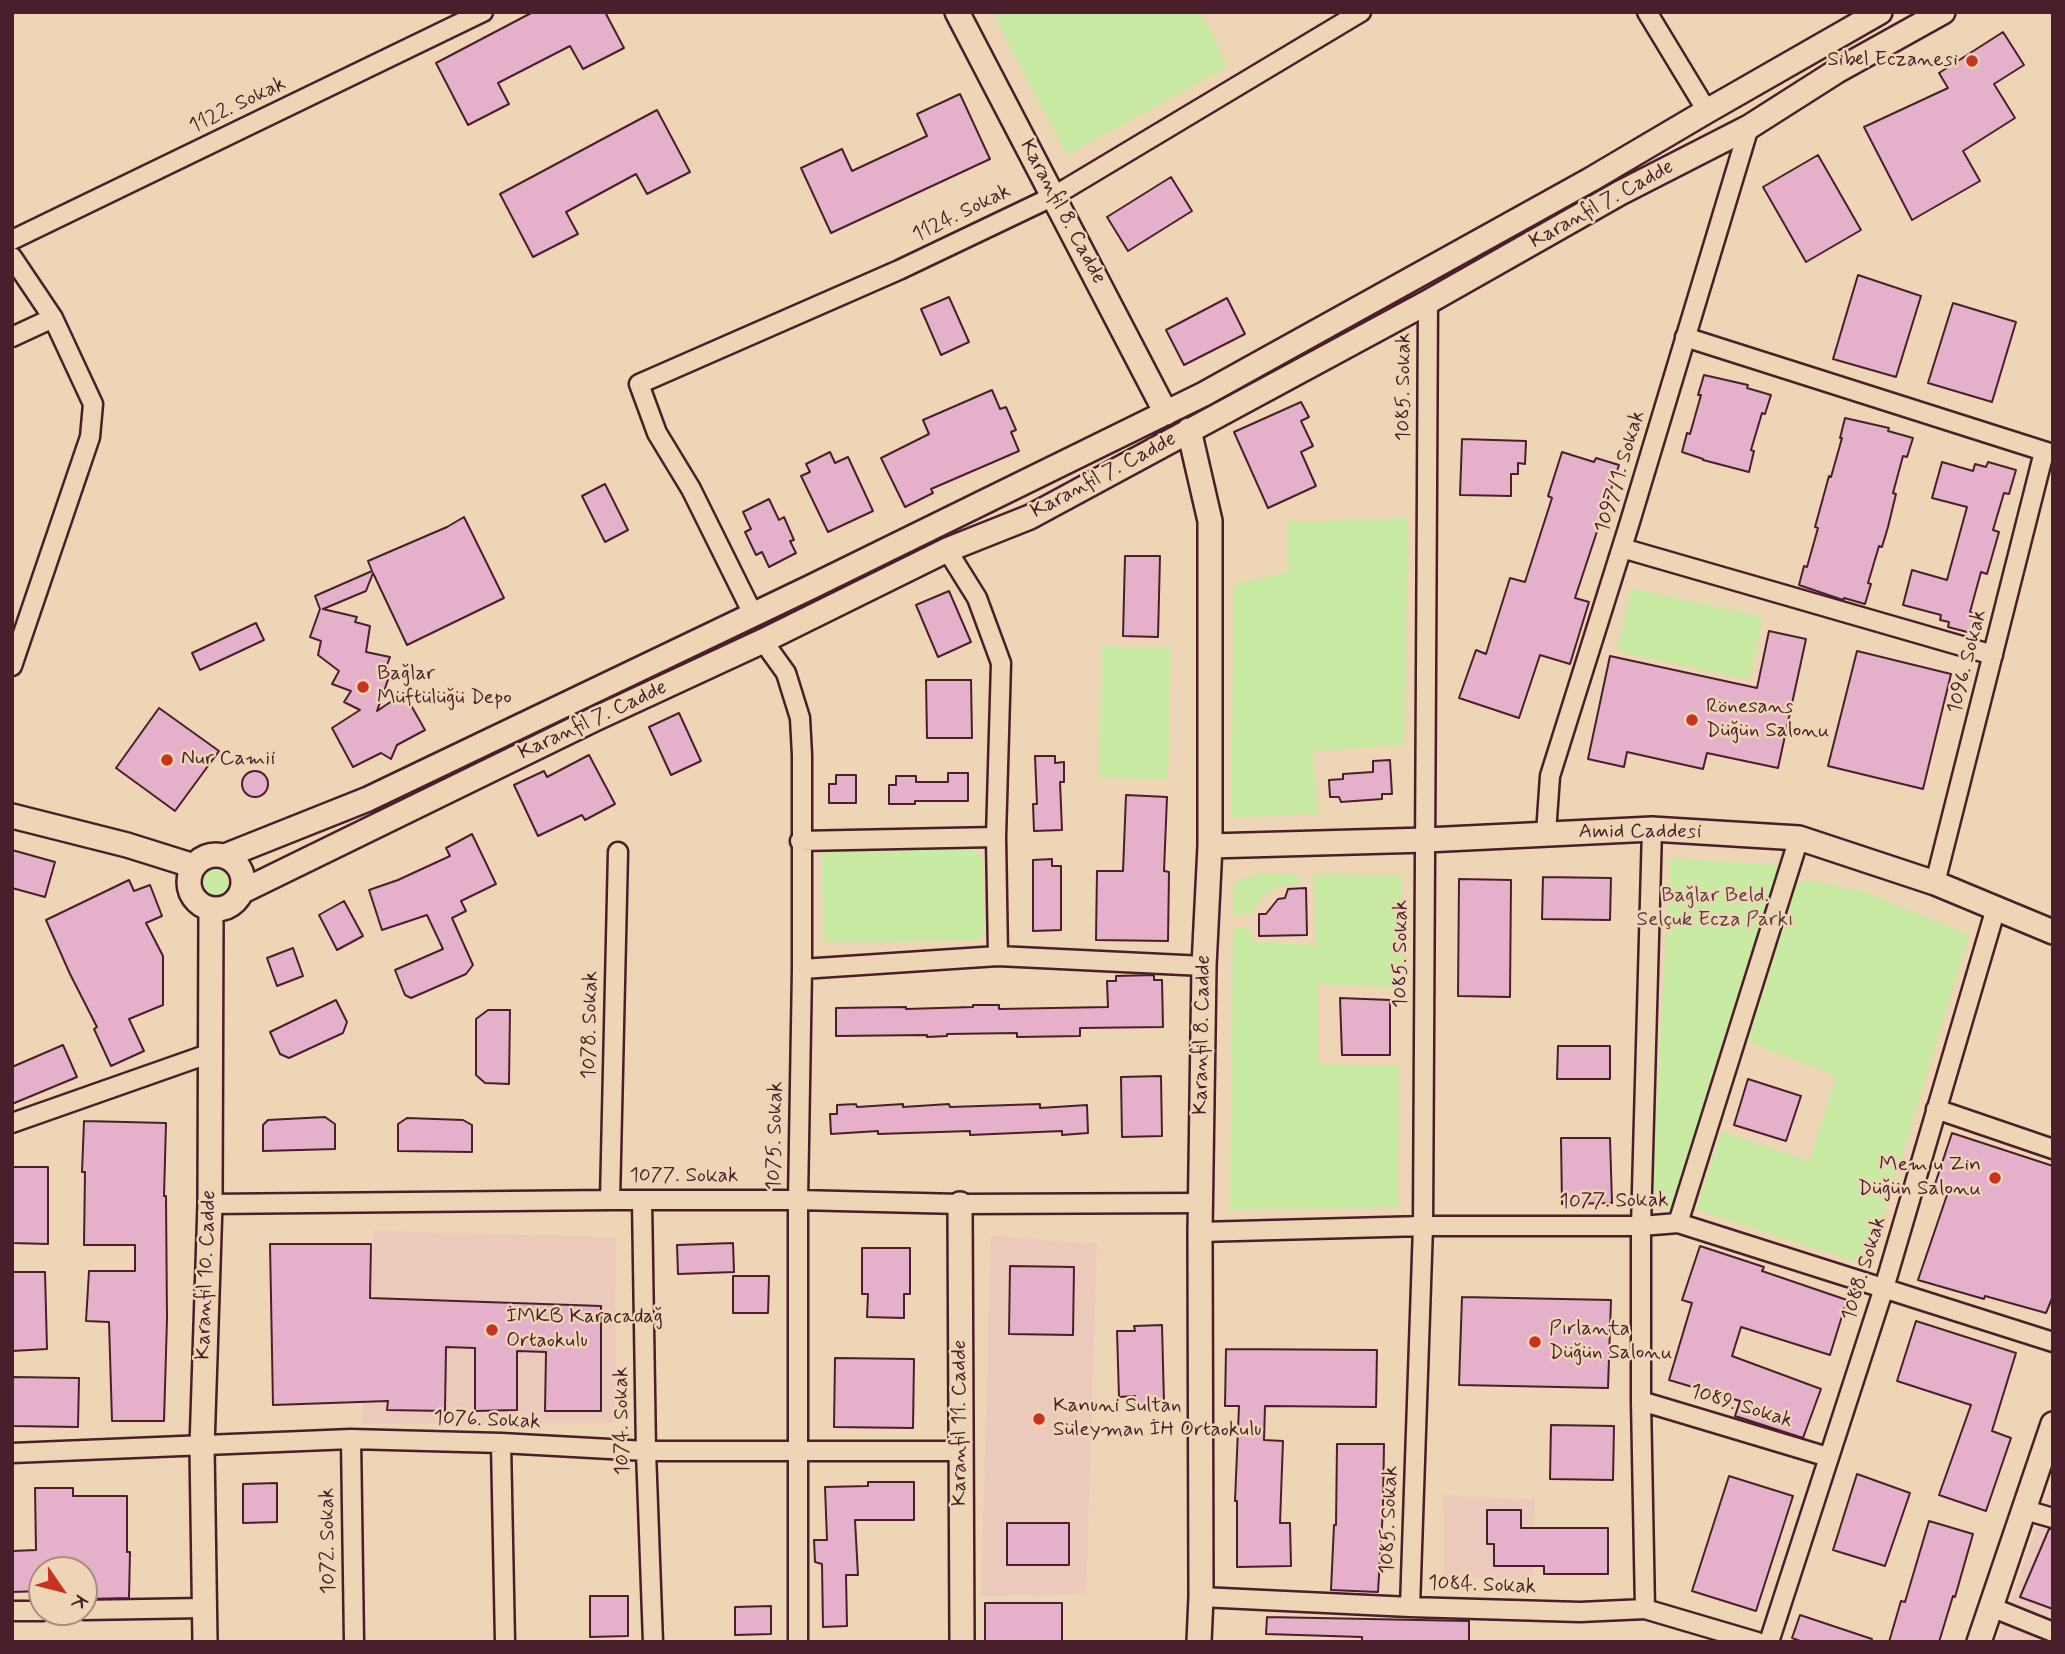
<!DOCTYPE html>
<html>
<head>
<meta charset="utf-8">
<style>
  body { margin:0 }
  #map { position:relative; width:2065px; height:1654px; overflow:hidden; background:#edd5b5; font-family:Mynerve,sans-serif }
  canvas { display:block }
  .frame { position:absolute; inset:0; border:14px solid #4a1f2b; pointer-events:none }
  .north { position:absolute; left:28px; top:1556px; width:70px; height:70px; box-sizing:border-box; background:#edd5b5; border:2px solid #ac8c7e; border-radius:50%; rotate:125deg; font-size:19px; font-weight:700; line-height:28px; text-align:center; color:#4a1f2b }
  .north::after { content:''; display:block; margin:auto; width:24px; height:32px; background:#c8321e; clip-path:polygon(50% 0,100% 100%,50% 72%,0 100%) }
</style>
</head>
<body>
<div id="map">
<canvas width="2065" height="1654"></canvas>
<div class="frame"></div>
<div class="north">K</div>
</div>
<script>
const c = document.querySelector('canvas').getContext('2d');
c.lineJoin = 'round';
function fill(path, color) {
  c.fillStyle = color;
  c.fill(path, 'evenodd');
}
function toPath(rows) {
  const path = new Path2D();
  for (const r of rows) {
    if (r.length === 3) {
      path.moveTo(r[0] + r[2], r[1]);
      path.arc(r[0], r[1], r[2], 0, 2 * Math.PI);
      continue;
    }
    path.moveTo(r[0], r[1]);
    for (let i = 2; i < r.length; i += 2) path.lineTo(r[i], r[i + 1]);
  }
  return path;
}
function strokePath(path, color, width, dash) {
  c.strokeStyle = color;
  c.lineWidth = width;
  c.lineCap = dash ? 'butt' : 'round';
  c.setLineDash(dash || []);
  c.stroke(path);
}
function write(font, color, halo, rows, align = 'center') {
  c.font = font + ' Mynerve,sans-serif';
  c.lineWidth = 5;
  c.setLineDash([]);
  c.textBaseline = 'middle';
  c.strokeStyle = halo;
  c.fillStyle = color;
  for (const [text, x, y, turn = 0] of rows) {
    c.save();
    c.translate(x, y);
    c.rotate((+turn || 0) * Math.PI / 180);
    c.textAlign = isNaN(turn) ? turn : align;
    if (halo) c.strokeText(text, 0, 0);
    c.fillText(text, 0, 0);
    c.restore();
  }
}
const built = toPath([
  [374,1231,616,1237,615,1423,362,1424],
  [991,1236,1097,1244,1086,1594,981,1596],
  [2053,1479,2053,1642,1997,1642],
  [1443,1495,1535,1500,1532,1580,1444,1577]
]);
const green = toPath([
  [993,12,1201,12,1227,67,1067,155,1002,32],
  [1408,518,1404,745,1312,751,1319,813,1231,818,1234,584,1288,572,1288,522],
  [1631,588,1763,617,1749,680,1617,651],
  [1102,646,1171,648,1168,779,1099,778],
  [969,845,982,856,985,932,978,940,824,942,821,853],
  [1670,858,1779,865,1672,1210,1651,1208],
  [215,882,14],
  [1261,873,1300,875,1300,884,1284,886,1271,890,1261,899,1250,914,1241,913,1233,917,1234,886,1239,879],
  [1314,874,1401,875,1403,988,1318,984,1318,1064,1399,1066,1398,1208,1230,1209,1233,927,1251,929,1252,941,1315,945],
  [1795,881,1819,882,1868,893,1969,935,1870,1260,1865,1265,1696,1209,1721,1131,1809,1161,1836,1076,1747,1041]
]);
const building = toPath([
  [533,12,605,12,624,48,583,69,570,46,498,83,509,104,468,125,436,63,533,12],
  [2003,32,2024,65,1994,84,2015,118,1963,151,1980,181,1912,220,1864,127,1948,88,1939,73,2003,32],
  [960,94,990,159,831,233,801,168,842,149,852,171,927,136,917,114,960,94],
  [657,110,690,172,647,194,636,174,566,212,578,234,533,257,500,194,657,110],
  [1818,155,1861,230,1806,262,1763,187,1818,155],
  [1171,177,1192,211,1128,251,1107,217,1171,177],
  [1858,275,1921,296,1896,377,1833,359,1858,275],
  [949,297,969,342,941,355,921,309,949,297],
  [1227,298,1245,334,1184,365,1166,330,1227,298],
  [1953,303,2016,322,1992,402,1928,383,1953,303],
  [1704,375,1748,385,1747,388,1771,395,1765,414,1762,413,1751,450,1754,451,1749,472,1703,460,1703,459,1682,452,1687,433,1690,434,1701,395,1698,395,1704,375],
  [992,390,1000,409,1006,407,1016,430,1011,432,1019,451,931,489,933,493,905,507,881,458,929,434,923,420,992,390],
  [1301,402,1309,417,1301,421,1313,446,1301,452,1316,486,1268,508,1234,432,1301,402],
  [1845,418,1889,428,1888,431,1913,438,1907,457,1903,456,1893,493,1896,494,1888,527,1882,547,1879,546,1868,583,1871,584,1865,604,1844,598,1843,600,1799,585,1804,566,1807,567,1818,528,1815,527,1829,476,1831,477,1842,438,1840,438,1845,418],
  [1462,439,1526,441,1525,464,1518,463,1518,474,1511,474,1511,496,1460,495,1462,439],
  [830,452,835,463,848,457,873,511,828,532,801,476,810,472,806,464,830,452],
  [1562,452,1594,462,1596,458,1619,465,1575,598,1589,602,1570,664,1540,655,1519,718,1459,698,1476,650,1486,654,1510,578,1525,582,1552,498,1548,496,1562,452],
  [1942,462,1973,471,1975,464,1986,467,1988,462,2016,470,2009,494,2004,493,1993,530,1999,532,1987,574,1981,572,1970,612,1976,614,1971,633,1948,627,1949,622,1940,620,1941,615,1903,605,1912,570,1947,580,1967,507,1932,498,1942,462],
  [605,484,628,530,605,542,582,496,605,484],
  [769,499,779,520,784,517,794,540,790,541,796,553,769,567,762,552,756,555,745,532,751,529,743,512,769,499],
  [464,517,504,598,407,645,373,573,366,591,323,609,357,617,355,622,370,626,366,652,390,657,385,670,390,674,377,711,404,693,425,730,397,745,391,759,381,753,353,767,332,728,360,710,344,702,351,691,332,684,339,671,318,655,321,641,310,637,320,609,315,596,372,571,368,561,447,527,464,517],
  [1125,556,1160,556,1158,637,1123,636,1125,556],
  [949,591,971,642,938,657,916,605,949,591],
  [256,623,264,640,200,670,192,653,256,623],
  [1769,631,1806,639,1778,768,1707,753,1703,769,1627,752,1624,767,1588,759,1610,656,1757,688,1769,631],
  [1857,651,1951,674,1923,789,1828,766,1857,651],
  [926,680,971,680,972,738,927,738,926,680],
  [159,708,219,751,175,811,116,768,159,708],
  [679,713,701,761,671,775,649,727,679,713],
  [589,755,615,804,585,820,582,815,538,836,514,785,544,771,547,777,589,755],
  [1035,756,1055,756,1055,763,1064,762,1064,782,1060,782,1062,830,1034,831,1033,804,1037,804,1035,756],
  [1390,760,1392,794,1382,794,1382,799,1341,802,1339,797,1330,797,1329,780,1343,779,1343,774,1373,772,1373,761,1390,760],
  [255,784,13],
  [948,773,968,773,968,801,915,801,915,804,889,804,889,785,896,785,896,776,916,776,916,782,948,782,948,773],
  [836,775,856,775,856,803,829,803,829,784,836,784,836,775],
  [1126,795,1167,797,1164,871,1169,872,1168,941,1096,940,1097,871,1123,871,1126,795],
  [472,834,496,884,461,901,466,911,452,918,473,965,466,974,411,998,405,995,395,970,443,949,427,915,382,930,369,890,398,880,450,856,446,848,472,834],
  [12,850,55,862,45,897,12,888,12,850],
  [1052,859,1052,866,1061,866,1061,930,1033,931,1033,860,1052,859],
  [1543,877,1611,878,1610,920,1542,919,1543,877],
  [1459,879,1511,880,1510,997,1458,996,1459,879],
  [129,880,134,891,150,885,162,916,146,923,163,956,163,1005,129,1019,144,1051,111,1066,94,1029,97,1027,70,974,46,920,129,880],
  [1306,888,1307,935,1259,936,1259,914,1266,914,1278,899,1285,898,1288,889,1306,888],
  [344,901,363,936,337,950,319,915,344,901],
  [293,948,303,976,277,986,267,958,293,948],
  [1154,975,1154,980,1162,980,1163,1027,1080,1028,1080,1036,1017,1037,1017,1033,947,1034,947,1036,927,1037,927,1035,836,1036,836,1008,906,1007,906,1009,973,1007,973,1005,999,1005,999,1009,1108,1007,1107,981,1116,981,1116,976,1154,975],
  [1340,998,1390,1000,1390,1055,1342,1055,1340,998],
  [336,1000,347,1022,343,1033,289,1058,280,1054,270,1032,336,1000],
  [488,1010,510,1010,509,1084,485,1083,476,1075,476,1019,488,1010],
  [63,1045,77,1077,12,1104,12,1067,63,1045],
  [1558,1046,1610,1046,1610,1079,1557,1079,1558,1046],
  [1161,1076,1162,1136,1122,1137,1121,1077,1161,1076],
  [1748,1079,1801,1096,1786,1141,1734,1125,1748,1079],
  [856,1104,857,1107,903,1104,903,1107,949,1104,950,1107,1040,1104,1040,1108,1087,1105,1088,1133,1062,1135,1062,1131,970,1135,970,1131,878,1134,878,1131,831,1134,830,1114,837,1114,837,1105,856,1104],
  [325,1117,335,1124,335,1149,263,1151,263,1125,268,1120,325,1117],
  [407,1118,463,1120,472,1125,472,1152,398,1151,398,1124,407,1118],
  [84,1121,166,1123,164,1196,166,1196,167,1319,164,1421,112,1421,109,1322,86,1321,89,1271,135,1271,135,1245,84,1245,85,1172,82,1172,84,1121],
  [1952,1133,2053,1166,2053,1296,2046,1313,1985,1296,1984,1299,1918,1280,1947,1195,1933,1190,1952,1133],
  [1561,1138,1610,1138,1612,1203,1562,1204,1561,1138],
  [12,1167,48,1167,48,1244,12,1243,12,1167],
  [733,1243,734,1272,678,1274,677,1245,733,1243],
  [270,1244,371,1244,370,1298,601,1306,601,1411,545,1411,546,1352,517,1351,517,1410,475,1411,475,1348,446,1347,445,1411,387,1410,388,1401,273,1405,270,1244],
  [1700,1246,1764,1267,1762,1271,1847,1300,1830,1355,1741,1327,1732,1356,1821,1389,1803,1438,1735,1416,1740,1401,1669,1380,1692,1303,1682,1300,1700,1246],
  [862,1248,910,1248,910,1294,904,1294,904,1318,867,1317,868,1294,862,1294,862,1248],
  [1010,1266,1074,1267,1073,1335,1009,1334,1010,1266],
  [12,1272,45,1272,47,1349,12,1351,12,1272],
  [733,1276,769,1276,768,1313,733,1313,733,1276],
  [1462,1297,1611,1300,1608,1388,1459,1385,1462,1297],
  [1916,1321,2016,1353,1992,1431,2011,1438,1986,1511,1939,1495,1971,1405,1897,1381,1916,1321],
  [1162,1325,1164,1403,1135,1404,1135,1396,1119,1397,1117,1331,1135,1331,1134,1326,1162,1325],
  [1226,1349,1377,1350,1376,1407,1265,1406,1264,1440,1283,1441,1280,1523,1290,1523,1291,1566,1237,1567,1237,1501,1235,1501,1239,1406,1225,1406,1226,1349],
  [835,1358,914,1359,913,1428,834,1427,835,1358],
  [12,1377,79,1378,78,1427,12,1426,12,1377],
  [1551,1425,1614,1426,1613,1480,1550,1479,1551,1425],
  [1337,1444,1384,1444,1383,1509,1378,1592,1331,1590,1334,1525,1336,1525,1337,1444],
  [1857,1474,1910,1493,1885,1566,1833,1550,1857,1474],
  [1729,1476,1793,1496,1756,1611,1692,1591,1729,1476],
  [868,1482,914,1482,914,1520,855,1520,858,1575,846,1575,847,1626,823,1627,822,1564,815,1562,814,1540,827,1540,825,1487,868,1486,868,1482],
  [277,1483,277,1522,243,1523,243,1484,277,1483],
  [35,1488,73,1488,73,1496,127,1496,127,1552,130,1552,129,1598,87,1599,87,1570,42,1570,42,1591,12,1592,12,1551,36,1550,35,1488],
  [1487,1510,1521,1510,1521,1528,1608,1528,1608,1574,1544,1574,1544,1566,1494,1566,1494,1544,1487,1544,1487,1510],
  [1929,1521,1973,1534,1955,1597,1953,1596,1939,1642,1889,1642,1901,1601,1905,1602,1929,1521],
  [1007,1523,1069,1523,1069,1565,1007,1565,1007,1523],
  [2049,1529,2053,1529,2053,1609,2020,1597,2049,1529],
  [590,1596,628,1596,628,1636,590,1637,590,1596],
  [985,1603,1062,1603,1062,1642,985,1642,985,1603],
  [771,1606,771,1634,735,1635,735,1607,771,1606],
  [1800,1615,1872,1639,1871,1642,1803,1642,1792,1638,1800,1615],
  [1267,1617,1469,1621,1469,1642,1362,1642,1362,1637,1266,1634,1267,1617]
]);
const minor = toPath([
  [1647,12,1707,111],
  [12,240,483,12],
  [12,257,53,318,93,404,90,437,12,666],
  [12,337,53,318],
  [1685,337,2053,454],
  [1622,548,1993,655],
  [947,550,977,598,1001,663,996,837,998,956],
  [753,614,691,489,657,433,639,384,899,270,1054,196,1361,12],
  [763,641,786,673,800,718,802,755,802,969,798,1200,798,1642],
  [1546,833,1550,776,1629,525,1749,127],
  [800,841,996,837],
  [1935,883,2044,452],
  [802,969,998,956,1204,966],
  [1936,1109,2053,1149],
  [12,1123,211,1053],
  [610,1200,618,852],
  [642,1200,646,1451,653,1642],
  [210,1204,610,1200,798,1200,960,1204,1201,1203],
  [1678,1223,1799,838],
  [1200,1232,1423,1226,1641,1226,1678,1223,2053,1342],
  [1641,1401,1828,1457],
  [351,1439,354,1642],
  [501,1443,505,1642],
  [12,1453,351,1439,501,1443,646,1451,960,1451],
  [2025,1510,2053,1518],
  [1201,1597,1410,1607,1580,1612,1645,1609,1757,1642],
  [1410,1607,1423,1226,1428,302],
  [1991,1607,2053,1632],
  [1645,1609,1641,1401,1641,1226,1652,829],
  [84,1610,204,1608],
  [12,1611,42,1611],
  [1769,1642,1884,1288,1996,908]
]);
const tertiary = toPath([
  [957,12,1166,413],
  [1189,430,1210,521,1210,846,1204,966,1200,1232,1201,1597,1199,1642],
  [12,816,127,845,194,866],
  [1210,846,1426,840,1652,829,1799,838,1935,883,2053,932],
  [216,882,27],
  [225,856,368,799,811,587,1204,394,1590,180,1707,111,1880,12],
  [241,892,595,719,763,641,947,550,1030,517,1428,302,1620,193,1749,127,1837,71,1943,12],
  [960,1204,962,1642],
  [205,1642,202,1447,210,1204,211,909],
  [1979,1642,2053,1424]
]);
const markers = [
  [1972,61,7,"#c8321e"],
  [363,687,7,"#c8321e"],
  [1692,720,7,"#c8321e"],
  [167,760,7,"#c8321e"],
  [1995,1178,7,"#c8321e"],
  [492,1330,7,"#c8321e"],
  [1535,1342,7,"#c8321e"],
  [1039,1419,7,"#c8321e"]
];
const poiNames = [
  ["Sibel Eczanesi",1958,61,"right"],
  ["Bağlar",377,675],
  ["Müftülüğü Depo",377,699],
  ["Rönesans",1706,708],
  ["Düğün Salonu",1706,732],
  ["Nur Camii",181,760],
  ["Mem u Zin",1981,1166,"right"],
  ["Düğün Salonu",1981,1190,"right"],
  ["İMKB Karacadağ",506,1318],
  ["Ortaokulu",506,1342],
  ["Pırlanta",1549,1330],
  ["Düğün Salonu",1549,1354],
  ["Kanuni Sultan",1053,1407],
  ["Süleyman İH Ortaokulu",1053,1431]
];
const streetNames = [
  ["1122. Sokak",238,106,-26],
  ["Karanfil 7. Cadde",1602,205,-29],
  ["Karanfil 8. Cadde",1062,212,62],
  ["1124. Sokak",962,214,-26],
  ["1085. Sokak",1405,387,-90],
  ["1097/1. Sokak",1621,472,-73],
  ["Karanfil 7. Cadde",1104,476,-28],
  ["1096. Sokak",1968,662,-76],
  ["Karanfil 7. Cadde",593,721,-25],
  ["Amid Caddesi",1640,833],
  ["1085. Sokak",1402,954,-90],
  ["1078. Sokak",591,1025,-89],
  ["Karanfil 8. Cadde",1203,1035,-89],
  ["1075. Sokak",776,1136,-89],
  ["1077. Sokak",684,1177],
  ["1077. Sokak",1614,1202,-1],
  ["1088. Sokak",1865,1269,-73],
  ["Karanfil 10. Cadde",207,1275,-88],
  ["1089. Sokak",1741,1407,17],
  ["1076. Sokak",487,1421,2],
  ["1074. Sokak",623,1421,-91],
  ["Karanfil 11. Cadde",961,1423,-90],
  ["1085. Sokak",1390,1520,-88],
  ["1072. Sokak",329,1541,-91],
  ["1084. Sokak",1482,1586,2]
];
const parkNames = [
  ["Bağlar Beld.",1715,897],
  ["Selçuk Ecza Parkı",1715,921]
];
fill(built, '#ebcabb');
fill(green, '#c9eaa2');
fill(building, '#e5b0ca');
strokePath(building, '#4a1f2b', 2);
strokePath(minor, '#4a1f2b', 23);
strokePath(tertiary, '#4a1f2b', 28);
strokePath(minor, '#edd5b5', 18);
strokePath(tertiary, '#edd5b5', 23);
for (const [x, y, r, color] of markers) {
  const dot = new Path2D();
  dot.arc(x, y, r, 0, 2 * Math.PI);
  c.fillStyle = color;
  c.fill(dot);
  strokePath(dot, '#edd5b5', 2.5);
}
write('21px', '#4a1f2b', '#edd5b5', poiNames, 'left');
write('21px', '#4a1f2b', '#edd5b5', streetNames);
write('21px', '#5d3d3d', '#edd5b5', parkNames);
</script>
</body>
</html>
